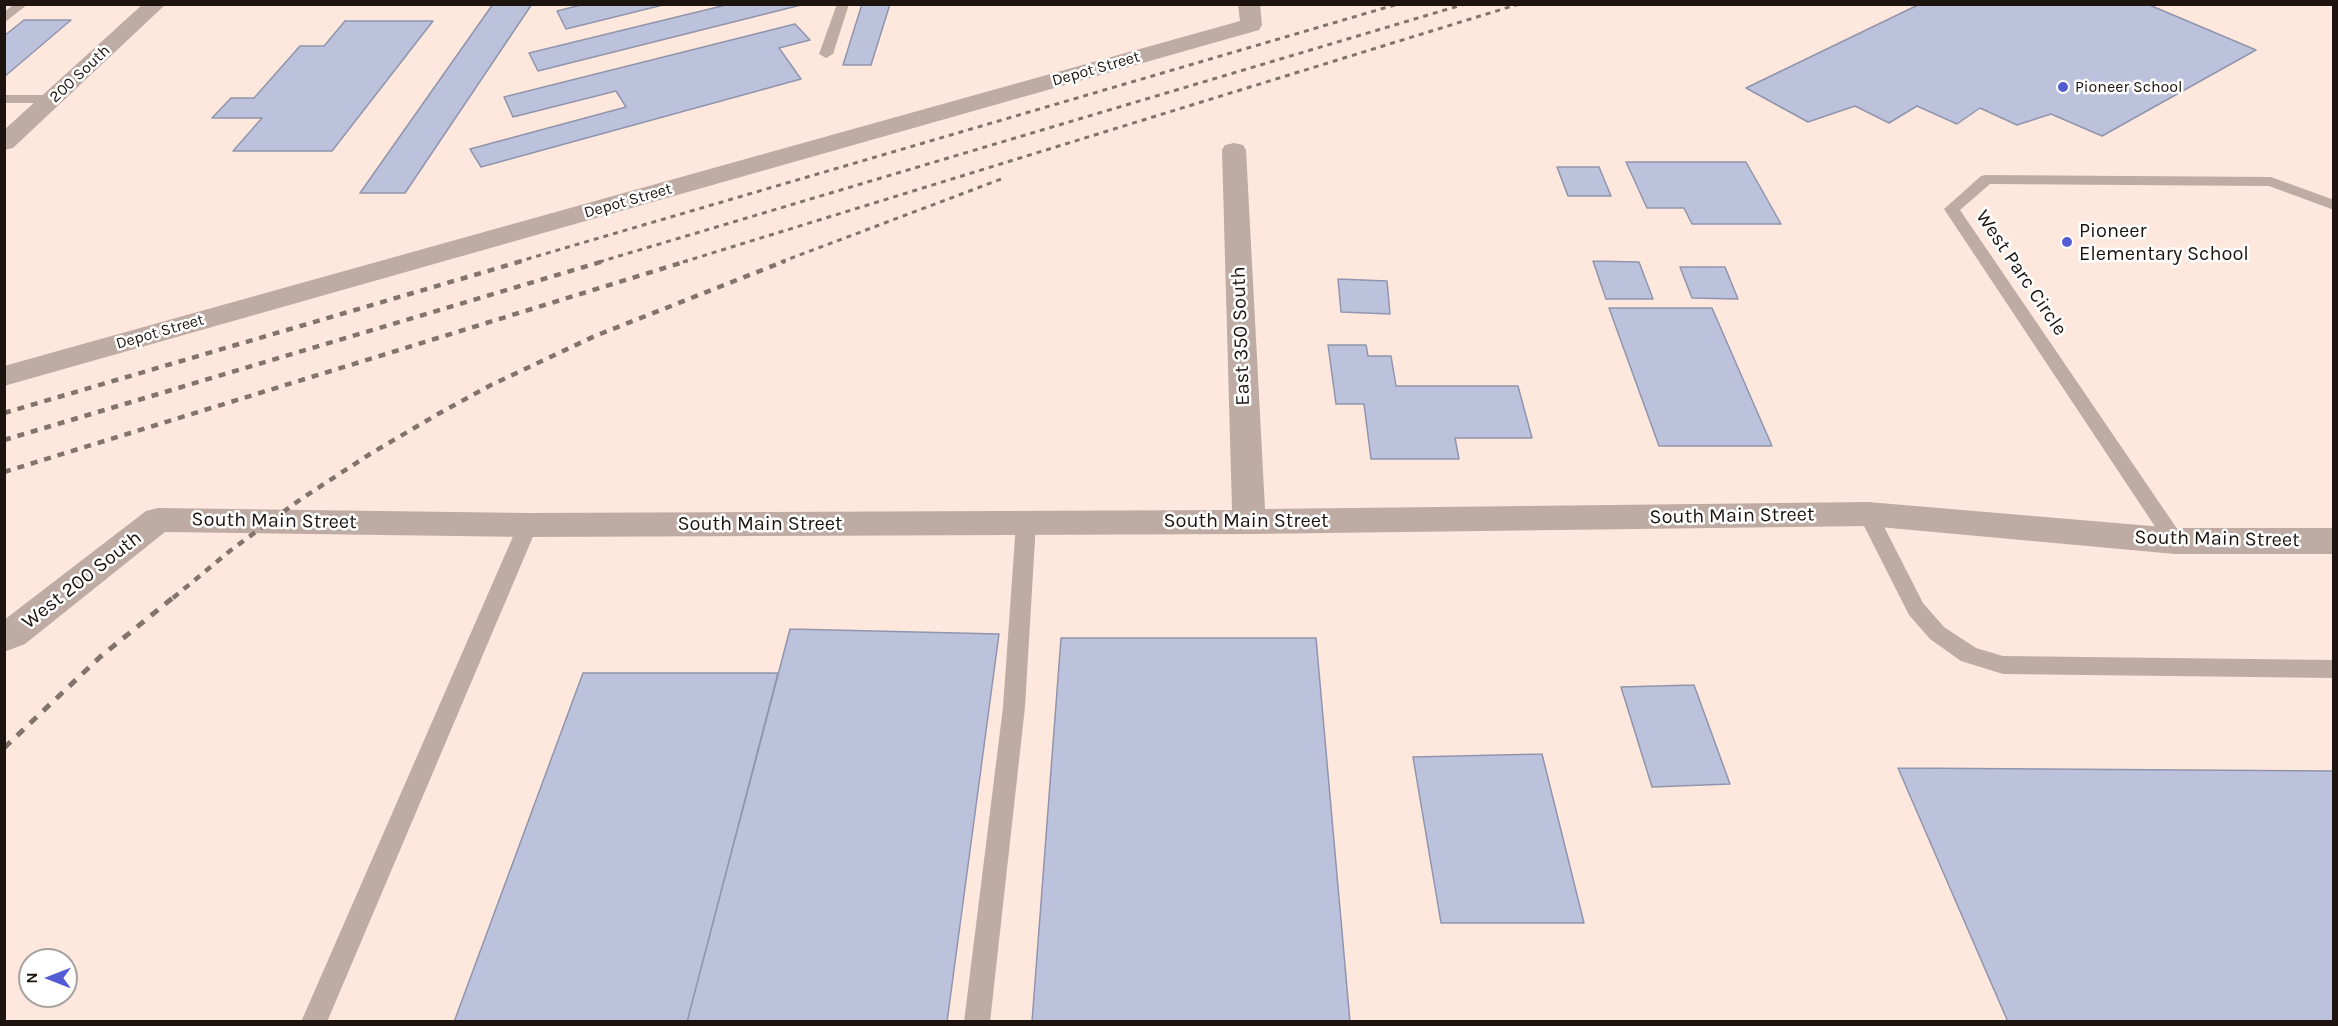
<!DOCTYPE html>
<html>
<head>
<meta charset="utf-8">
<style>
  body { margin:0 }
  #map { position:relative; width:2338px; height:1026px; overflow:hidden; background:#fee8dd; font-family:Karla,sans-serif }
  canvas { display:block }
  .frame { position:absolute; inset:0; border:6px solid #1d140f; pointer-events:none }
  .north { position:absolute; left:18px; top:948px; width:60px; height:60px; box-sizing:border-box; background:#fff; border:2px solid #a5a19f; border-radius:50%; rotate:270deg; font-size:16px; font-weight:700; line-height:24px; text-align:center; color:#1d140f }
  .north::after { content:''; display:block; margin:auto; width:21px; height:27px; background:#535cd2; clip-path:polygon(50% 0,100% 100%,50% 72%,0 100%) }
</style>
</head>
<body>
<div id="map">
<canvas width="2338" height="1026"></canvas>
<div class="frame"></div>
<div class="north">N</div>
</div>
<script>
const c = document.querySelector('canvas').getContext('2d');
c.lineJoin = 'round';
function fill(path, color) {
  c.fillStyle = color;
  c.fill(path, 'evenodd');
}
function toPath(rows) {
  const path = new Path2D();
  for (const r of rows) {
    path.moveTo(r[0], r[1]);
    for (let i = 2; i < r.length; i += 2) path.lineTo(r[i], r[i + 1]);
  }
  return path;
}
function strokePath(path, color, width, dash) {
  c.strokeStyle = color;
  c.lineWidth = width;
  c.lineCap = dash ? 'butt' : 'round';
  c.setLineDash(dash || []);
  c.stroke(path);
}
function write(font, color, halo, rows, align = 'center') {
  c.font = font + ' Karla,sans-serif';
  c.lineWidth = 5;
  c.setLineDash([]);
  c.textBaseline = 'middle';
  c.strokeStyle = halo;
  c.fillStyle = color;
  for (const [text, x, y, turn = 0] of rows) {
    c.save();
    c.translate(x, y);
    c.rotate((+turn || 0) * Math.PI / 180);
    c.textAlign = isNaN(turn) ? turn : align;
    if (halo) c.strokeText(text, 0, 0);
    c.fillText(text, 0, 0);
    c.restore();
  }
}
const building = toPath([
  [493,4,532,4,405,193,360,193,493,4],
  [585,4,667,4,566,29,557,11,585,4],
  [730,4,805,4,538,71,529,53,730,4],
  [862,4,890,4,871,65,843,65,862,4],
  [1920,4,2147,4,2256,50,2102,136,2051,114,2017,125,1980,108,1957,124,1917,106,1889,123,1855,106,1808,122,1746,88,1920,4],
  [24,20,71,20,4,77,4,36,24,20],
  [345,21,433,21,332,151,233,151,262,118,212,118,231,98,254,98,300,46,324,46,345,21],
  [795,24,810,40,779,48,801,79,481,167,470,149,626,107,616,91,513,117,504,97,795,24],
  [1626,162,1746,162,1781,224,1692,224,1684,208,1647,208,1626,162],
  [1557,167,1599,167,1611,196,1568,196,1557,167],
  [1593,261,1639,262,1653,299,1606,299,1593,261],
  [1680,267,1725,267,1738,299,1692,298,1680,267],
  [1338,279,1387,281,1390,314,1341,312,1338,279],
  [1609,308,1712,308,1772,446,1659,446,1609,308],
  [1328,345,1366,345,1368,356,1391,356,1396,386,1518,386,1532,438,1455,438,1459,459,1371,459,1364,404,1336,404,1328,345],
  [790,629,999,634,947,1022,687,1022,790,629],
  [1061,638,1316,638,1350,1022,1032,1022,1061,638],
  [583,673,778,673,687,1022,454,1022,583,673],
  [1694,685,1730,784,1652,787,1621,687,1694,685],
  [1542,754,1584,923,1441,923,1413,757,1542,754],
  [1898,768,2334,771,2334,1022,2008,1022,1898,768]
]);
const service = toPath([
  [14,4,28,4,4,23,4,12,14,4],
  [837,4,849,4,833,54,826,58,819,54,837,4],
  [4,95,53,95,60,99,53,103,4,103,4,95],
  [1986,175,2271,177,2334,200,2334,210,2269,186,1990,184,1960,210,2182,536,2185,541,2182,546,2175,549,2168,546,1944,209,1981,176,1986,175],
  [1868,507,1875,509,1923,603,1944,627,1976,648,2003,656,2334,660,2334,678,2003,674,1961,661,1930,639,1909,615,1858,514,1861,509,1868,507],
  [1026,516,1033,518,1036,523,1025,707,990,1022,964,1022,1003,707,1016,523,1019,518,1026,516],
  [528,518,535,520,538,525,327,1022,301,1022,518,525,521,520,528,518]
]);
const minor = toPath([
  [143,4,166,4,13,148,4,150,4,130,143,4],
  [1238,4,1260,4,1262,25,1259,30,4,386,4,366,1240,21,1238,4],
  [1234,143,1243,145,1246,150,1265,509,1868,502,2175,528,2334,528,2334,554,2175,554,1868,526,1249,534,528,537,165,532,25,644,4,652,4,620,146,511,158,508,528,513,1232,510,1222,150,1225,145,1234,143]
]);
const railFar2 = toPath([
  [517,262,1398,4],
  [599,262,1465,4],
  [683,262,1519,4],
  [781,262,1004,178]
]);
const railFar1 = toPath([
  [4,413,522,261],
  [4,440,604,261],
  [4,472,687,261],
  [173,598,231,550,301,499,370,454,438,414,491,385,595,336,785,261]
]);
const rail = toPath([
  [4,748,100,657,175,596]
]);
const markers = [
  [2063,87,6,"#535cd2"],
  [2067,242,6,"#535cd2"]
];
const farStreetnames = [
  ["Depot Street",1096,69,-16],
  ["200 South",80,74,-43],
  ["Depot Street",628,201,-16],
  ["Depot Street",160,332,-16]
];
const farPoinames = [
  ["Pioneer School",2075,87]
];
const poiNames = [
  ["Pioneer",2079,231],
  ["Elementary School",2079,254]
];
const streetNames = [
  ["West Parc Circle",2021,273,56],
  ["East 350 South",1241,336,-92],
  ["South Main Street",1732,516,-1],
  ["South Main Street",274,521,1],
  ["South Main Street",1246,521],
  ["South Main Street",760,524],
  ["South Main Street",2217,539,1],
  ["West 200 South",82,580,-38]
];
fill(building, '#bcc2db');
strokePath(building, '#9095ad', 1.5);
fill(service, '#beaba3');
fill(minor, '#beaba3');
strokePath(railFar2, '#82736b', 3, [5, 5]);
strokePath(railFar1, '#82736b', 4.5, [7, 7]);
strokePath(rail, '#82736b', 5, [9, 9]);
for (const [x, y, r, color] of markers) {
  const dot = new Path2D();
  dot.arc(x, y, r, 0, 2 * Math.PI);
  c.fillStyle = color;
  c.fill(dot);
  strokePath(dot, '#fff', 2);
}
write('16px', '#1d140f', '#fff', farStreetnames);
write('16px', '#1d140f', '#fff', farPoinames, 'left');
write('20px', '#1d140f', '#fff', poiNames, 'left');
write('20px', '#1d140f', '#fff', streetNames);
</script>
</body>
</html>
